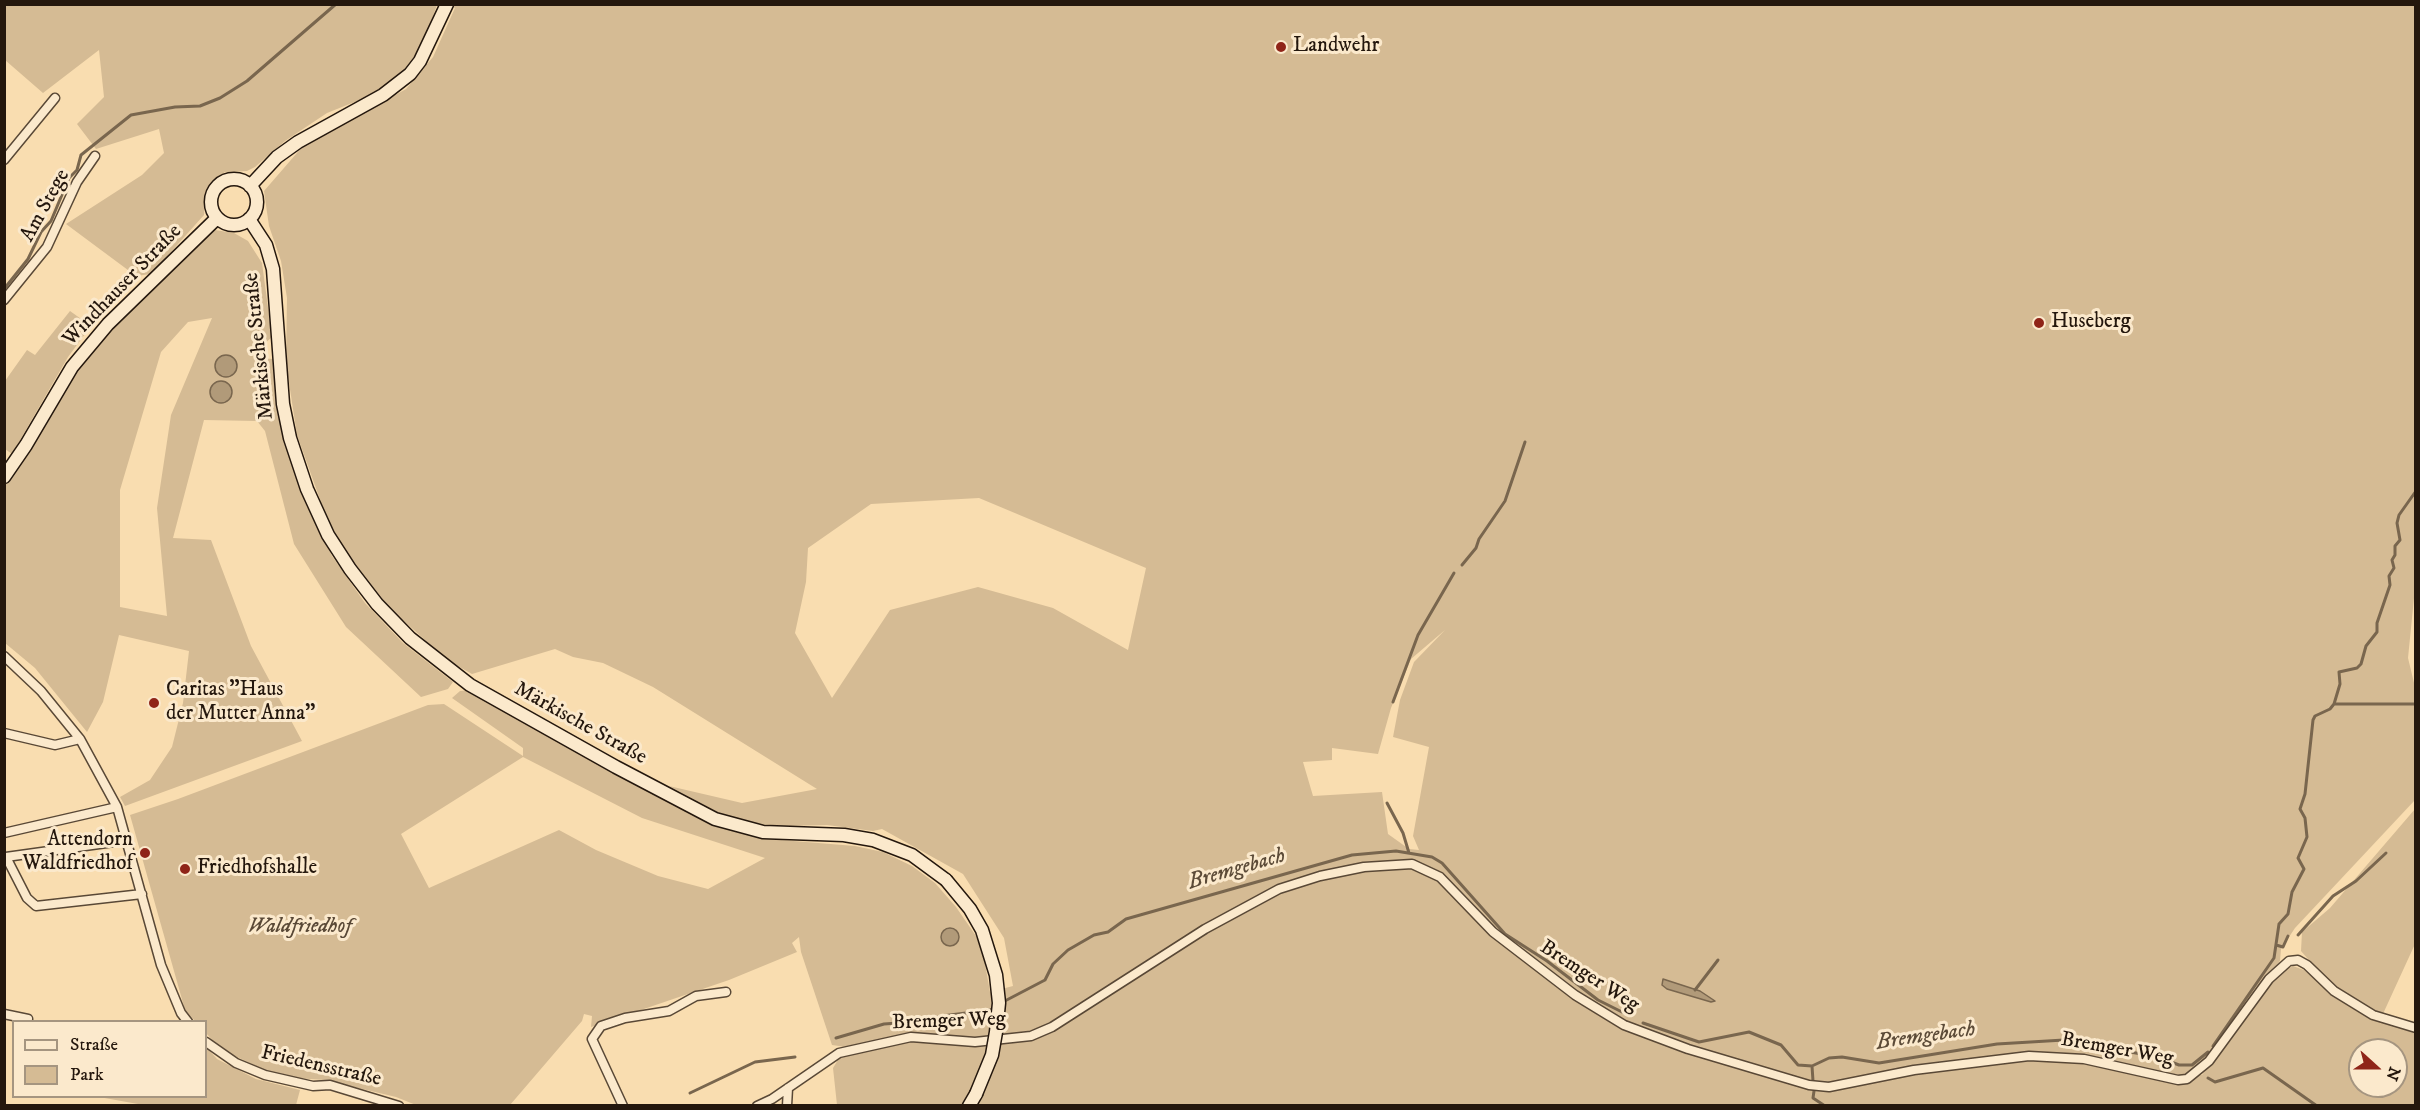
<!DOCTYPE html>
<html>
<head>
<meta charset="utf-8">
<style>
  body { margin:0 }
  #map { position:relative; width:2420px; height:1110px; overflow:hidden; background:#f9ddb0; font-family:"IM FELL DW Pica",serif }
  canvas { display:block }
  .frame { position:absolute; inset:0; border:6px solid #24170d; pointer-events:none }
  .legend { position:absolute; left:12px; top:1020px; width:195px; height:78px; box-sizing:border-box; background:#fbe9cc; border:2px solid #a59580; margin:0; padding:8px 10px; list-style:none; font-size:18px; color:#24170d }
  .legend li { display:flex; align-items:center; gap:12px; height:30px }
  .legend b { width:30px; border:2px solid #a59580 }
  .north { position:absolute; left:2348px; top:1038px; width:60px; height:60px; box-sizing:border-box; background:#fbe9cc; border:2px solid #a59580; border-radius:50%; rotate:111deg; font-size:16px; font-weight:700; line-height:24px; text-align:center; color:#24170d }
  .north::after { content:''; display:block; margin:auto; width:21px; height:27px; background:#8f2418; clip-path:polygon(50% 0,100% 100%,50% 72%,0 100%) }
</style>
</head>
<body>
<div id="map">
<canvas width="2420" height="1110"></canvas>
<div class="frame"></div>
<ul class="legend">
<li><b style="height:8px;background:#fbe9cc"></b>Straße</li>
<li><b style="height:16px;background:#d5bb94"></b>Park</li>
</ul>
<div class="north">N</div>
</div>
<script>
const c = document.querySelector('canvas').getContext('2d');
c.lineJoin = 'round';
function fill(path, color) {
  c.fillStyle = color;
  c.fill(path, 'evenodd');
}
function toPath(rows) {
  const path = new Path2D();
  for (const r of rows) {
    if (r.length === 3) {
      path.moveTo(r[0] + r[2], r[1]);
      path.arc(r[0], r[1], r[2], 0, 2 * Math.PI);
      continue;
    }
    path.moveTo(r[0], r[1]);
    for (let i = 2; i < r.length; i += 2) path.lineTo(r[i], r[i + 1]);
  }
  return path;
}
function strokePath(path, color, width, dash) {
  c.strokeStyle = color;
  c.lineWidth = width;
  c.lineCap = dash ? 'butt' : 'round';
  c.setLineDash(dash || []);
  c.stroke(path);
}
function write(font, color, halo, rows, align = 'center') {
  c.font = font + ' "IM FELL DW Pica",serif';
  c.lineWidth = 6;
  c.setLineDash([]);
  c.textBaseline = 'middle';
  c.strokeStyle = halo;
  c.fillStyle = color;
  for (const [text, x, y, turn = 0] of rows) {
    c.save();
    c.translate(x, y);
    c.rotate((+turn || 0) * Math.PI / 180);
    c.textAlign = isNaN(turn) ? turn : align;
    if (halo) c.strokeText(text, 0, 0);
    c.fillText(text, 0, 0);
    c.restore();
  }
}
const green = toPath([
  [4,5,437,5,424,41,401,76,377,93,327,113,285,141,255,167,247,171,225,172,215,179,206,190,204,215,151,274,136,276,66,224,142,175,164,153,159,129,96,149,77,124,104,97,99,50,43,93,5,60],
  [450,5,2415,5,2416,578,2408,658,2415,687,2415,800,2295,928,2281,949,2280,961,2208,1059,2186,1076,2202,1075,2226,1046,2278,974,2293,966,2304,970,2332,993,2375,1019,2415,1032,2415,1105,837,1105,833,1068,846,1047,832,1045,801,952,799,937,792,943,797,952,729,980,591,1027,592,1016,584,1014,582,1021,510,1105,416,1105,396,1097,325,1080,280,1077,220,1049,206,1033,206,1022,195,1021,185,1010,130,815,178,799,428,705,444,704,523,756,523,748,452,698,460,691,470,690,541,732,721,828,769,839,855,846,883,852,912,866,935,883,956,907,976,936,984,958,990,992,1013,986,1004,938,963,874,882,829,873,831,827,825,782,826,754,823,725,816,669,786,742,803,817,789,653,687,603,663,573,657,555,649,472,674,447,660,382,601,332,533,297,435,286,363,287,298,281,261,269,226,264,191,303,146,406,89,433,57,455,8],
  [979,498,1146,568,1128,650,1053,608,978,587,890,610,832,698,795,633,806,582,808,548,871,504],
  [1445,630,1414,662,1400,700,1393,737,1429,747,1413,836,1419,850,1409,849,1388,834,1382,792,1313,796,1303,762,1332,760,1332,748,1378,754,1391,708,1411,659],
  [523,757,642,818,765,858,708,889,658,876,596,850,559,830,429,888,401,834],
  [2360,1050,2396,1050,2396,1086,2360,1086],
  [215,230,234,233,248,241,262,263,272,337,255,352,258,358,273,359,280,422,305,502,332,556,365,603,403,643,453,682,448,689,421,697,346,627,294,544,265,431,257,421,204,420,173,538,211,540,251,646,302,741,125,806,120,797,150,780,172,747,183,703,189,651,119,635,103,702,87,732,35,668,5,643,4,486,75,371,110,329],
  [212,318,171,415,157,508,167,616,120,607,120,490,161,352,188,322],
  [70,311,91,326,68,357,12,454,5,449,5,381,27,350,35,355],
  [2415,809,2415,944,2382,1016,2335,990,2301,951,2302,932,2330,908],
  [206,1047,217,1059,256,1079,300,1090,296,1105,149,1106,99,1097,206,1096]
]);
const water = toPath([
  [226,366,11],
  [221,392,11],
  [950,937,9],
  [1663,979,1700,991,1715,1001,1711,1002,1667,989,1662,985,1663,979]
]);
const stream = toPath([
  [4,289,28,259,41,232,51,221,69,178,77,170,81,155,131,115,175,107,200,106,220,98,247,81,336,4],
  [1462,565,1476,548,1479,539,1505,501,1525,442],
  [1393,702,1418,635,1454,573],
  [2334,704,2416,704],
  [1387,803,1403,833,1409,853],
  [2298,935,2333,896,2356,881,2386,853],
  [2276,945,2283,947,2288,936],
  [1695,990,1718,960],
  [1001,1003,1045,980,1053,964,1068,950,1094,935,1108,932,1126,919,1352,855,1396,851,1432,857,1442,863,1505,934,1547,961,1598,1000,1624,1013],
  [1643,1023,1699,1042,1749,1032,1781,1045,1798,1065,1812,1066,1829,1058,1842,1057,1879,1063,1997,1044,2064,1040,2158,1057,2179,1065,2192,1065,2208,1052],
  [836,1038,884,1024,926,1021,942,1016,990,1010,996,1007],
  [2213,1046,2274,958,2279,924,2288,914,2292,892,2304,869,2298,858,2307,837,2305,818,2300,809,2305,794,2313,720,2315,716,2330,709,2334,704,2340,684,2339,672,2357,668,2361,664,2366,646,2377,632,2377,623,2390,585,2389,576,2394,568,2392,560,2395,555,2395,546,2400,540,2397,523,2399,515,2416,491],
  [1812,1066,1813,1081],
  [2208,1078,2215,1082,2263,1068,2317,1106],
  [1814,1091,1813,1098,1825,1106],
  [690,1093,755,1062,795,1057]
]);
const minor = toPath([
  [4,160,55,98],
  [4,300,47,247,77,182,95,156],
  [4,656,41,691,80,739,117,807,161,965,181,1013,188,1022],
  [4,733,55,745,80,739],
  [4,833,117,807],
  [128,840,6,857,27,898,36,906,142,894],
  [4,1014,28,1019],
  [206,1042,236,1063,265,1075,313,1086,330,1085,399,1106],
  [623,1106,592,1039,601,1026,625,1018,669,1011,696,996,726,992],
  [757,1106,772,1099,839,1053,911,1037,975,1042,1031,1036,1052,1027,1205,929,1279,889,1320,876,1364,867,1412,864,1440,877,1493,932,1575,995,1624,1025,1688,1049,1809,1085,1829,1087,1914,1070,2029,1056,2084,1059,2178,1080,2187,1079,2209,1061,2269,979,2289,961,2298,960,2307,965,2334,991,2373,1015,2416,1028],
  [787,1106,788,1088]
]);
const secondary = toPath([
  [234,202,23],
  [250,186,277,157,298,142,383,95,410,74,420,61,447,4],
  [249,219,266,245,273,269,283,404,290,438,307,489,328,535,350,569,377,604,410,638,470,685,616,767,715,819,763,832,844,835,873,840,912,855,946,880],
  [4,477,26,445,72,367,108,324,217,218],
  [969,1106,976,1094]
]);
const secondaryBridge = toPath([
  [946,880,970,909,982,930,996,975,999,1003,996,1032,992,1055,976,1094]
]);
const markers = [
  [1281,47,6,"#8f2418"],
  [2039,323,6,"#8f2418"],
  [154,703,6,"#8f2418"],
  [145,853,6,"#8f2418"],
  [185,869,6,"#8f2418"]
];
const poiNames = [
  ["Landwehr",1293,47],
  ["Huseberg",2051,323],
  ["Caritas \"Haus",166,691],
  ["der Mutter Anna\"",166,715],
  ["Attendorn",133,841,"right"],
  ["Waldfriedhof",133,865,"right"],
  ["Friedhofshalle",197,869]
];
const streetNames = [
  ["Am Stege",46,206,-61],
  ["Windhauser Straße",123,286,-46],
  ["Märkische Straße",260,346,-96],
  ["Märkische Straße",580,724,29],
  ["Bremger Weg",1589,977,33],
  ["Bremger Weg",949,1022,-2],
  ["Bremger Weg",2117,1050,10],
  ["Friedensstraße",321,1067,13]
];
const parkNames = [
  ["Waldfriedhof",300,928]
];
const waterNames = [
  ["Bremgebach",1237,870,-16],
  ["Bremgebach",1926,1037,-8]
];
fill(green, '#d5bb94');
fill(water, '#b19a79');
strokePath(water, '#79664e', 1.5);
strokePath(stream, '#79664e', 3);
strokePath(minor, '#594836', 11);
strokePath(secondary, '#24170d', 15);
strokePath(minor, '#fbe9cc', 8);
strokePath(secondary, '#fbe9cc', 12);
strokePath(secondaryBridge, '#24170d', 15, []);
strokePath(secondaryBridge, '#fbe9cc', 12);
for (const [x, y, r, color] of markers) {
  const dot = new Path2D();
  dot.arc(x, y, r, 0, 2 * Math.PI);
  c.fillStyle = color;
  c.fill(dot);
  strokePath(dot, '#fbe9cc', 2);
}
write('21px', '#24170d', '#fbe9cc', poiNames, 'left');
write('21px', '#24170d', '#fbe9cc', streetNames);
write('italic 21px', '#594836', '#fbe9cc', parkNames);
write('italic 22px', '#5c4b38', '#fbe9cc', waterNames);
</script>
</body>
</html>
